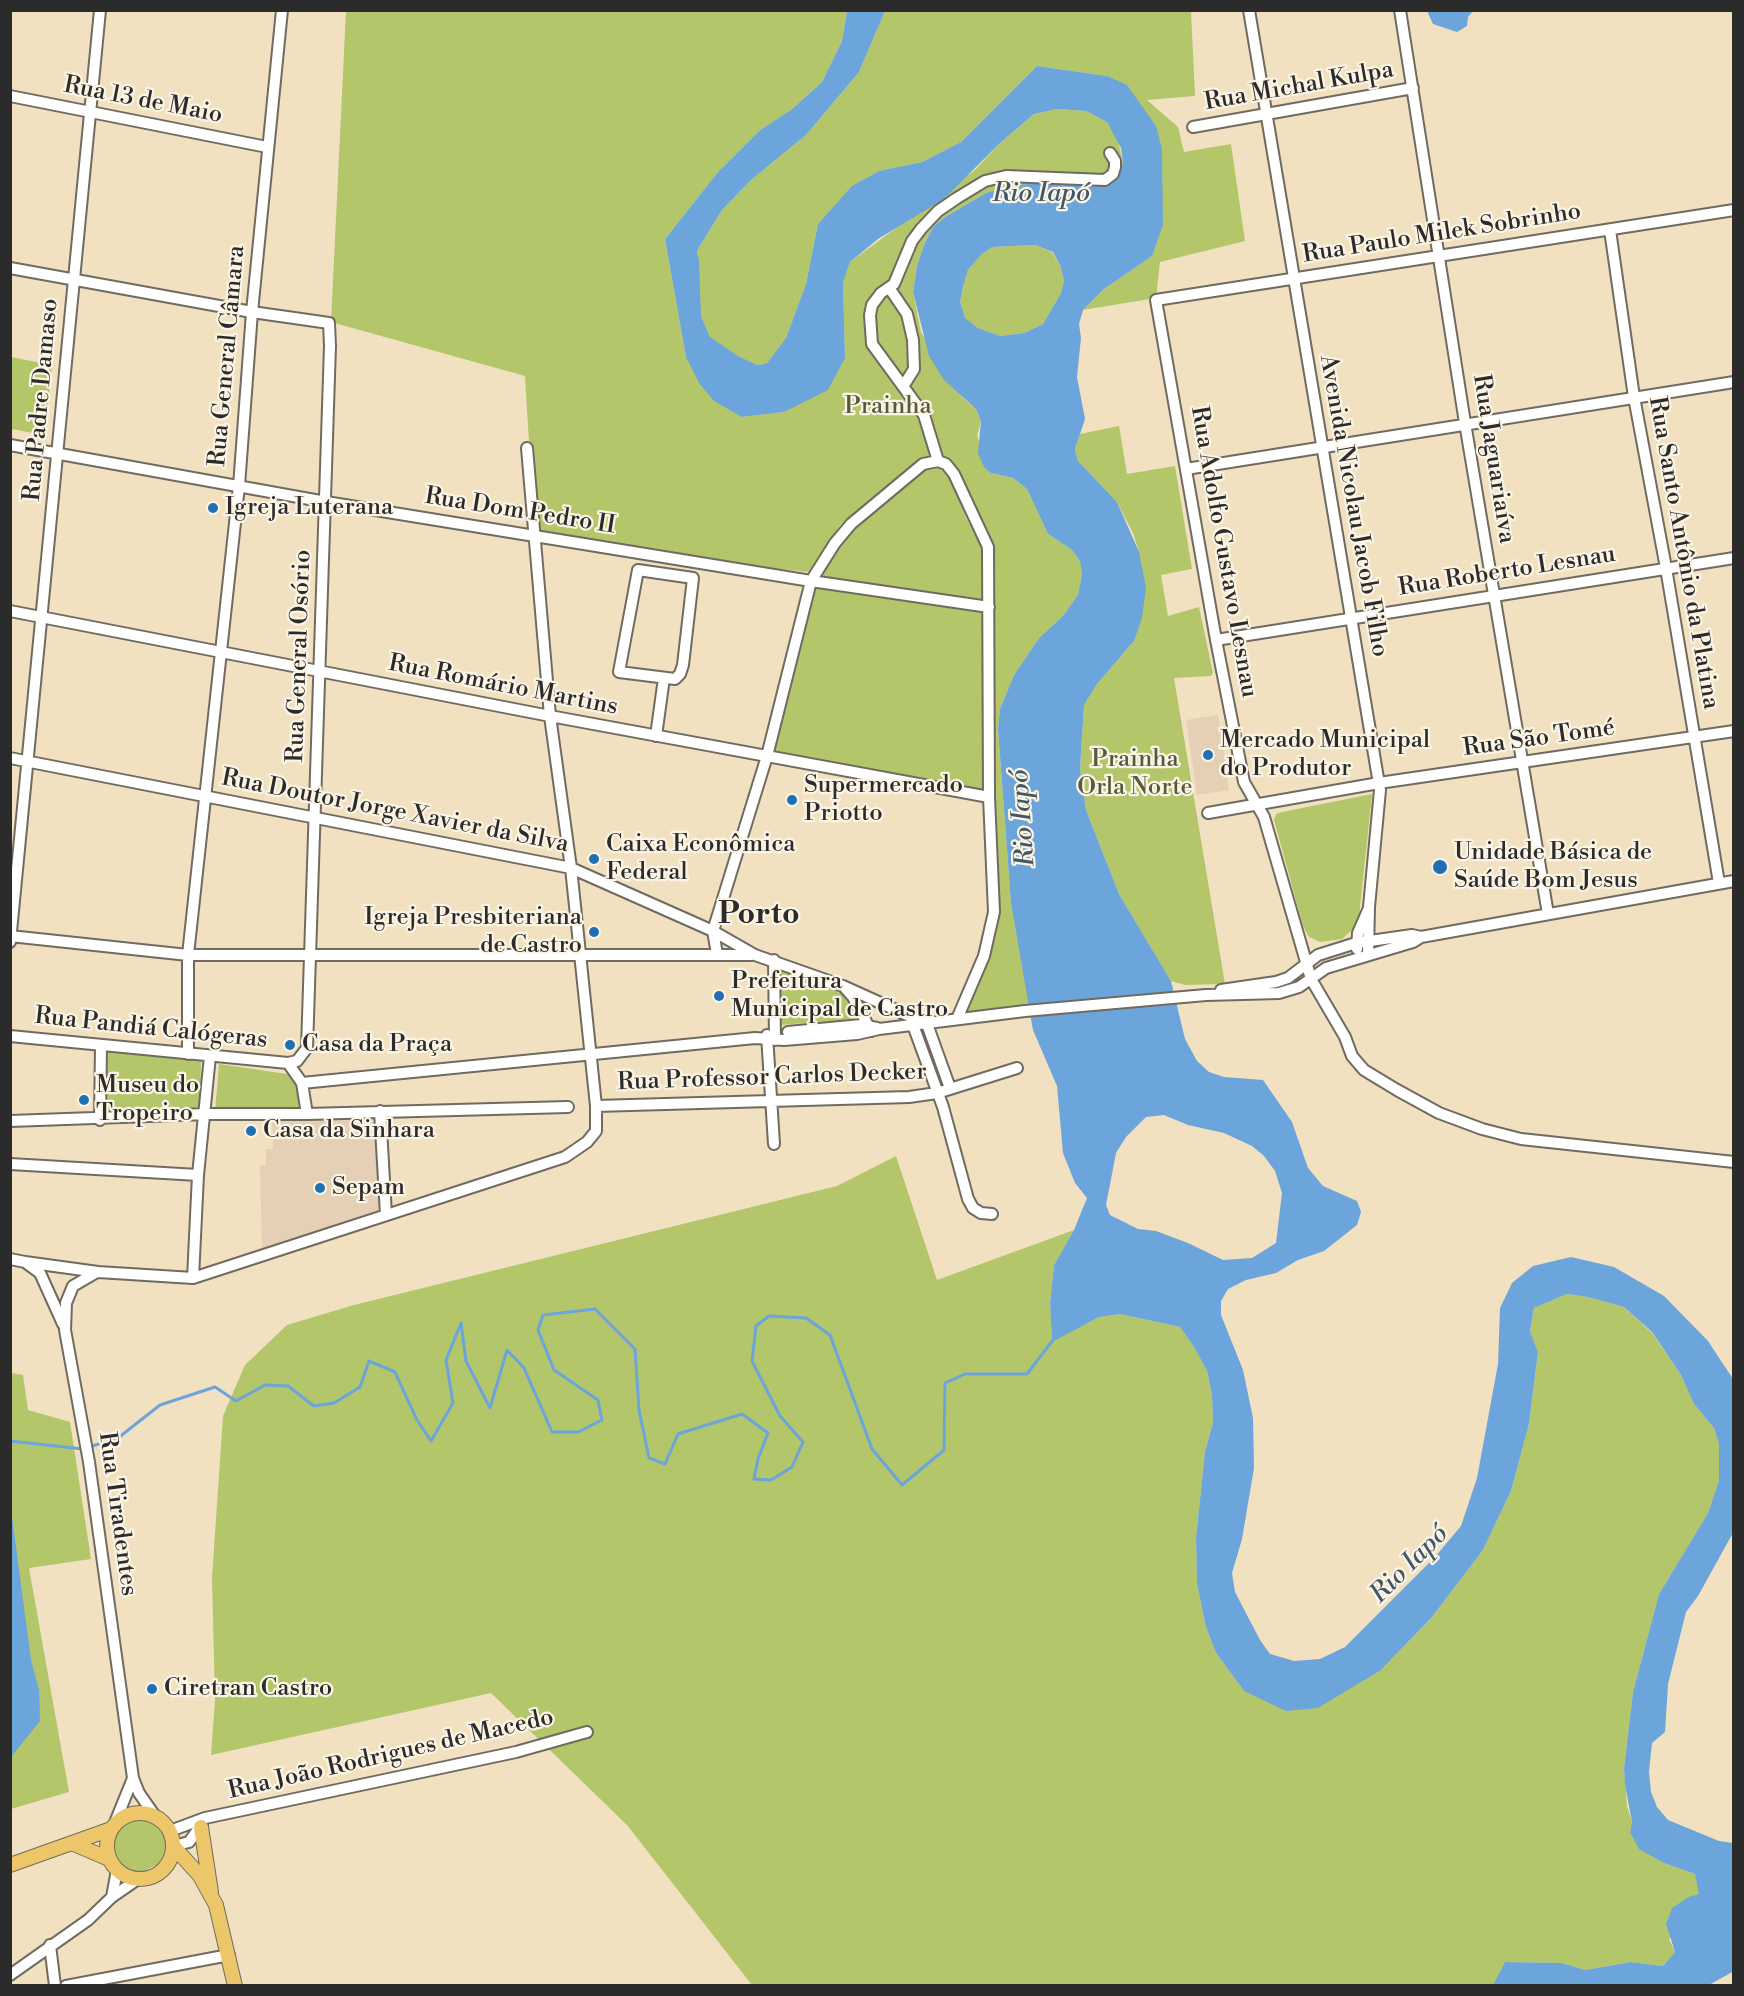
<!DOCTYPE html>
<html>
<head>
<meta charset="utf-8">
<style>
  body { margin:0 }
  #map { position:relative; width:1744px; height:1996px; overflow:hidden; background:#f1e1c1; font-family:"Libre Bodoni",serif }
  canvas { display:block }
  .frame { position:absolute; inset:0; border:12px solid #2b2b2b; pointer-events:none }
</style>
</head>
<body>
<div id="map">
<canvas width="1744" height="1996"></canvas>
<div class="frame"></div>
</div>
<script>
const c = document.querySelector('canvas').getContext('2d');
c.lineJoin = 'round';
function fill(path, color) {
  c.fillStyle = color;
  c.fill(path, 'evenodd');
}
function toPath(rows) {
  const path = new Path2D();
  for (const r of rows) {
    if (r.length === 3) {
      path.moveTo(r[0] + r[2], r[1]);
      path.arc(r[0], r[1], r[2], 0, 2 * Math.PI);
      continue;
    }
    path.moveTo(r[0], r[1]);
    for (let i = 2; i < r.length; i += 2) path.lineTo(r[i], r[i + 1]);
  }
  return path;
}
function strokePath(path, color, width, dash) {
  c.strokeStyle = color;
  c.lineWidth = width;
  c.lineCap = dash ? 'butt' : 'round';
  c.setLineDash(dash || []);
  c.stroke(path);
}
function write(font, color, halo, rows, align = 'center') {
  c.font = font + ' "Libre Bodoni",serif';
  c.lineWidth = 4.5;
  c.setLineDash([]);
  c.textBaseline = 'middle';
  c.strokeStyle = halo;
  c.fillStyle = color;
  for (const [text, x, y, turn = 0] of rows) {
    c.save();
    c.translate(x, y);
    c.rotate((+turn || 0) * Math.PI / 180);
    c.textAlign = isNaN(turn) ? turn : align;
    if (halo) c.strokeText(text, 0, 0);
    c.fillText(text, 0, 0);
    c.restore();
  }
}
const built = toPath([
  [1218,715,1229,790,1197,795,1186,720],
  [376,1115,382,1210,262,1250,260,1166,266,1165,266,1149,273,1149,272,1118]
]);
const green = toPath([
  [346,11,847,11,842,41,822,82,791,110,760,130,718,172,665,239,686,357,742,417,784,412,845,358,843,283,850,262,975,170,1000,143,1034,114,1057,109,1086,111,1107,122,1117,136,1123,163,1113,180,1094,186,1060,183,986,193,945,217,933,227,924,245,917,266,913,292,921,332,962,397,976,409,981,421,977,436,991,473,1013,478,1027,489,1048,534,1072,550,1080,561,1082,574,1078,595,1063,616,1039,638,1014,675,1000,709,998,729,1011,903,1030,1008,965,1015,992,941,990,547,940,460,919,460,841,524,808,572,535,542,525,376,331,322],
  [885,11,1191,11,1195,96,1147,100,1178,127,1184,152,1231,144,1245,241,1160,262,1156,298,1083,310,1104,289,1152,256,1156,126,1142,108,1107,76,1037,66,961,142,922,162,879,171,853,186,818,224,806,284,786,338,767,363,750,367,732,363,702,342,692,318,691,283,698,249,722,210,751,180,806,135,859,72],
  [1035,245,1052,252,1060,265,1064,280,1061,293,1043,324,1024,333,1000,336,978,328,964,318,960,302,963,287,968,270,981,255,992,247],
  [11,357,52,365,45,435,11,429],
  [1119,426,1127,474,1175,466,1192,569,1161,575,1168,616,1199,607,1213,673,1211,676,1174,678,1225,984,1185,985,1171,981,1119,894,1086,810,1080,769,1084,705,1097,684,1134,641,1139,552,1133,533,1117,502,1078,461,1075,449,1080,434],
  [937,466,952,478,966,518,982,547,984,559,985,792,770,754,819,578,847,534,923,470],
  [1372,794,1359,917,1352,930,1342,939,1320,942,1309,937,1303,926,1274,820,1276,814,1282,812],
  [777,965,850,995,855,1006,855,1019,780,1025],
  [104,1050,201,1059,200,1113,102,1116],
  [219,1064,294,1075,300,1109,215,1112],
  [896,1156,937,1280,1074,1230,1054,1265,1050,1303,1052,1341,1099,1317,1120,1314,1180,1327,1194,1347,1207,1371,1212,1395,1213,1422,1205,1452,1196,1537,1197,1584,1206,1627,1216,1653,1244,1691,1381,1670,1432,1617,1483,1550,1511,1491,1529,1424,1538,1352,1530,1331,1534,1308,1567,1294,1588,1297,1624,1307,1652,1333,1681,1375,1694,1404,1714,1428,1719,1445,1719,1480,1708,1513,1659,1594,1633,1692,1624,1768,1627,1806,1632,1822,1630,1832,1664,1863,1695,1874,1699,1885,1699,1894,1669,1939,1675,1952,1663,1966,1631,1962,1585,1970,1562,1963,1505,1962,1493,1986,752,1985,627,1825,491,1693,211,1755,215,1700,212,1578,223,1416,245,1365,287,1325,354,1305,837,1186],
  [11,1373,23,1375,28,1410,70,1422,91,1559,29,1568,69,1792,11,1809],
  [132,1817,152,1822,170,1843,170,1852,164,1861,138,1874,124,1872,117,1866,109,1850,109,1841,115,1827]
]);
const water = toPath([
  [847,11,885,11,859,72,806,135,751,180,722,210,698,249,691,283,692,318,702,342,732,363,750,367,767,363,786,338,806,284,818,224,852,186,879,171,922,162,961,142,1037,66,1107,76,1127,85,1156,126,1162,149,1163,225,1152,256,1104,289,1083,310,1079,324,1081,338,1077,377,1085,419,1075,449,1078,461,1117,502,1139,552,1146,587,1142,618,1134,641,1097,684,1084,705,1080,769,1086,810,1119,894,1171,981,1185,1039,1197,1061,1209,1072,1224,1077,1263,1080,1292,1122,1308,1168,1323,1186,1357,1201,1361,1212,1357,1225,1324,1251,1298,1260,1276,1273,1246,1280,1228,1289,1221,1301,1221,1315,1243,1370,1253,1418,1254,1468,1242,1539,1232,1573,1235,1592,1260,1640,1270,1654,1294,1661,1320,1659,1345,1647,1435,1557,1461,1526,1477,1478,1498,1364,1500,1308,1512,1283,1533,1266,1571,1257,1614,1267,1664,1296,1708,1341,1733,1379,1734,1531,1698,1596,1686,1612,1668,1684,1665,1732,1652,1743,1649,1772,1651,1792,1657,1807,1668,1820,1719,1841,1733,1843,1734,1971,1709,1985,1493,1985,1505,1962,1562,1963,1585,1970,1631,1962,1663,1966,1675,1952,1666,1924,1672,1908,1689,1897,1699,1894,1695,1874,1664,1863,1639,1849,1630,1832,1632,1822,1625,1785,1624,1768,1633,1692,1659,1594,1708,1513,1719,1480,1719,1445,1714,1428,1694,1404,1681,1375,1652,1332,1624,1307,1588,1297,1567,1294,1534,1308,1530,1331,1538,1352,1529,1424,1511,1491,1483,1550,1432,1617,1381,1670,1318,1708,1286,1711,1244,1691,1216,1653,1206,1627,1197,1584,1196,1537,1205,1452,1213,1422,1212,1395,1207,1371,1194,1347,1180,1327,1120,1314,1099,1317,1052,1342,1050,1303,1054,1265,1074,1230,1087,1198,1075,1183,1063,1153,1057,1086,1033,1030,1011,903,998,729,1000,709,1014,675,1039,638,1063,616,1078,595,1082,574,1080,561,1072,550,1048,534,1027,489,1013,478,991,473,984,467,978,453,981,421,976,409,944,380,929,356,913,292,917,266,924,245,933,227,945,217,986,193,1011,186,1040,183,1094,186,1113,180,1123,163,1121,148,1107,122,1086,111,1057,109,1034,114,1000,143,944,199,878,239,850,262,843,283,845,358,828,390,784,412,742,417,714,401,699,383,686,357,665,239,718,172,760,130,791,110,822,82,842,41],
  [1035,245,1053,252,1060,265,1064,280,1061,293,1043,324,1024,333,1000,336,978,328,965,318,960,302,963,287,968,270,981,255,992,247],
  [1164,1115,1188,1125,1224,1133,1252,1146,1264,1156,1275,1171,1282,1193,1276,1243,1252,1258,1223,1260,1188,1243,1156,1231,1138,1229,1110,1215,1106,1205,1116,1153,1126,1137,1146,1117],
  [1427,11,1473,11,1468,17,1467,26,1457,32,1433,24],
  [11,1509,31,1660,39,1690,40,1721,11,1757]
]);
const stream = toPath([
  [10,1441,83,1449],
  [89,1447,118,1438,160,1405,215,1387,236,1401,265,1385,288,1386,314,1406,334,1403,360,1387,369,1361,395,1372,417,1420,431,1441,453,1403,446,1360,461,1323,466,1361,490,1408,507,1350,524,1368,552,1432,578,1432,602,1420,598,1400,554,1370,538,1330,543,1315,595,1309,635,1349,639,1410,649,1458,665,1464,678,1434,742,1414,768,1433,758,1459,754,1479,771,1480,792,1467,803,1442,780,1416,752,1361,756,1326,769,1316,806,1318,830,1335,872,1449,902,1485,944,1450,945,1383,965,1374,1027,1374,1053,1340]
]);
const river = toPath([
  [690,260,692,318,702,342,732,363,755,374]
]);
const minor = toPath([
  [1249,10,1380,790,1369,907,1368,954],
  [1400,10,1465,423,1548,914],
  [10,96,267,147],
  [1193,127,1413,88],
  [1734,210,1156,300,1216,640,1244,782,1264,817,1311,979,1345,1037,1352,1056,1364,1070,1397,1090,1439,1113,1482,1129,1521,1139,1734,1162],
  [1610,230,1634,397,1666,568,1719,883],
  [10,268,252,312,329,323,330,346,307,1048,297,1061,288,1063,10,1036],
  [890,289,907,314,913,340,914,369,904,385],
  [10,445,326,502,811,581,989,607],
  [938,461,924,415,872,344,870,315,872,305,881,293,894,284,912,241,921,229,938,211,957,198,985,181,1006,176,1105,180,1113,174,1115,167,1115,161,1110,153],
  [1186,469,1734,382],
  [638,570,693,578,683,665,680,674,675,679,619,672,638,570],
  [10,611,550,716,989,797],
  [1216,640,1734,558],
  [656,736,664,678],
  [10,758,571,868,713,931,755,955,843,986,927,1024,950,1088],
  [1208,813,1379,783,1734,731],
  [10,936,188,955,752,955],
  [10,942,100,10],
  [1357,949,1358,933,1369,908],
  [717,954,713,931,767,756,811,581,835,543,851,524,923,464,938,461,946,464,954,474,988,547,989,797,994,912,984,956,957,1019],
  [774,960,775,1040],
  [845,988,853,997,871,1031],
  [1221,990,1276,982,1288,978,1318,955,1356,943,1412,935,1421,937,1734,881],
  [913,1025,943,1107,968,1199,973,1208,981,1213,992,1214],
  [788,1032,861,1025,877,1028],
  [767,1035,774,1144],
  [188,1054,188,955,239,486,252,312,282,10],
  [288,1063,302,1083,307,1114],
  [302,1083,755,1038,784,1040,857,1034,879,1029,1025,1011,1206,995,1279,993,1299,987,1326,968,1413,942,1421,937],
  [596,1106,909,1097,937,1093,1017,1068],
  [380,1111,386,1215],
  [100,1120,101,1046],
  [10,1121,206,1114,307,1114,568,1107],
  [10,1164,198,1175],
  [10,1259,25,1262,40,1273,63,1324],
  [25,1262,98,1272,193,1278,565,1157,587,1142,596,1131,596,1106,571,868,550,716,527,448],
  [97,1272,73,1286,66,1303,65,1330,89,1462,133,1778,139,1793,155,1816],
  [193,1278,198,1175,210,1056],
  [114,1825,133,1778],
  [170,1831,205,1818,516,1752,587,1732],
  [173,1846,189,1842,202,1824],
  [112,1897,117,1870],
  [50,1945,55,1986],
  [10,1975,88,1920,112,1897,138,1879],
  [66,1986,229,1955]
]);
const major = toPath([
  [140,1846,33],
  [201,1827,211,1892],
  [74,1844,109,1859],
  [174,1847,200,1876,216,1905,235,1986],
  [10,1865,111,1829]
]);
const markers = [
  [213,508,6,"#1f6fb2"],
  [1208,755,6,"#1f6fb2"],
  [792,800,6,"#1f6fb2"],
  [594,859,6,"#1f6fb2"],
  [1440,867,8,"#1f6fb2"],
  [594,932,6,"#1f6fb2"],
  [719,996,6,"#1f6fb2"],
  [290,1045,6,"#1f6fb2"],
  [84,1100,6,"#1f6fb2"],
  [251,1131,6,"#1f6fb2"],
  [320,1188,6,"#1f6fb2"],
  [152,1689,6,"#1f6fb2"]
];
const streetNames = [
  ["Rua Michal Kulpa",1299,87,-10],
  ["Rua 13 de Maio",143,101,11],
  ["Rua Paulo Milek Sobrinho",1442,234,-9],
  ["Rua General Câmara",228,356,-85],
  ["Rua Padre Damaso",42,400,-85],
  ["Rua Jaguariaíva",1493,459,81],
  ["Avenida Nicolau Jacob Filho",1353,506,80],
  ["Rua Dom Pedro II",520,512,9],
  ["Rua Adolfo Gustavo Lesnau",1223,552,80],
  ["Rua Santo Antônio da Platina",1683,553,80],
  ["Rua Roberto Lesnau",1507,572,-9],
  ["Rua General Osório",300,656,-88],
  ["Rua Romário Martins",503,686,11],
  ["Rua São Tomé",1539,739,-8],
  ["Rua Doutor Jorge Xavier da Silva",395,812,11],
  ["Rua Pandiá Calógeras",151,1029,6],
  ["Rua Professor Carlos Decker",772,1078,-2],
  ["Rua Tiradentes",117,1514,82],
  ["Rua João Rodrigues de Macedo",391,1755,-13]
];
const parkNames = [
  ["Prainha",888,407],
  ["Prainha",1135,760],
  ["Orla Norte",1135,788]
];
const poiNames = [
  ["Igreja Luterana",225,508],
  ["Mercado Municipal",1220,741],
  ["do Produtor",1220,769],
  ["Supermercado",804,786],
  ["Priotto",804,814],
  ["Caixa Econômica",606,845],
  ["Federal",606,873],
  ["Unidade Básica de",1454,853],
  ["Saúde Bom Jesus",1454,881],
  ["Igreja Presbiteriana",582,918,"right"],
  ["de Castro",582,946,"right"],
  ["Prefeitura",731,982],
  ["Municipal de Castro",731,1010],
  ["Casa da Praça",302,1045],
  ["Museu do",96,1086],
  ["Tropeiro",96,1114],
  ["Casa da Sinhara",263,1131],
  ["Sepam",332,1188],
  ["Ciretran Castro",164,1689]
];
const waterNames = [
  ["Rio Iapó",1041,195],
  ["Rio Iapó",1024,818,-94],
  ["Rio Iapó",1410,1565,-45]
];
const districtNames = [
  ["Porto",759,916]
];
fill(built, '#e5d0b5');
fill(green, '#b3c66a');
fill(water, '#6ba5db');
strokePath(stream, '#6ba5db', 3);
strokePath(river, '#6ba5db', 18);
strokePath(minor, '#706b60', 14);
strokePath(major, '#706b60', 16);
strokePath(minor, '#fff', 10);
strokePath(major, '#ecc669', 14);
for (const [x, y, r, color] of markers) {
  const dot = new Path2D();
  dot.arc(x, y, r, 0, 2 * Math.PI);
  c.fillStyle = color;
  c.fill(dot);
  strokePath(dot, '#fcf5e5', 2);
}
write('24px', '#2b2b2b', '#fcf5e5', streetNames);
write('24px', '#545a3e', '#fcf5e5', parkNames);
write('24px', '#2b2b2b', '#fcf5e5', poiNames, 'left');
write('italic 26px', '#415669', '#fcf5e5', waterNames);
write('bold 30px', '#2b2b2b', '#fcf5e5', districtNames);
</script>
</body>
</html>
